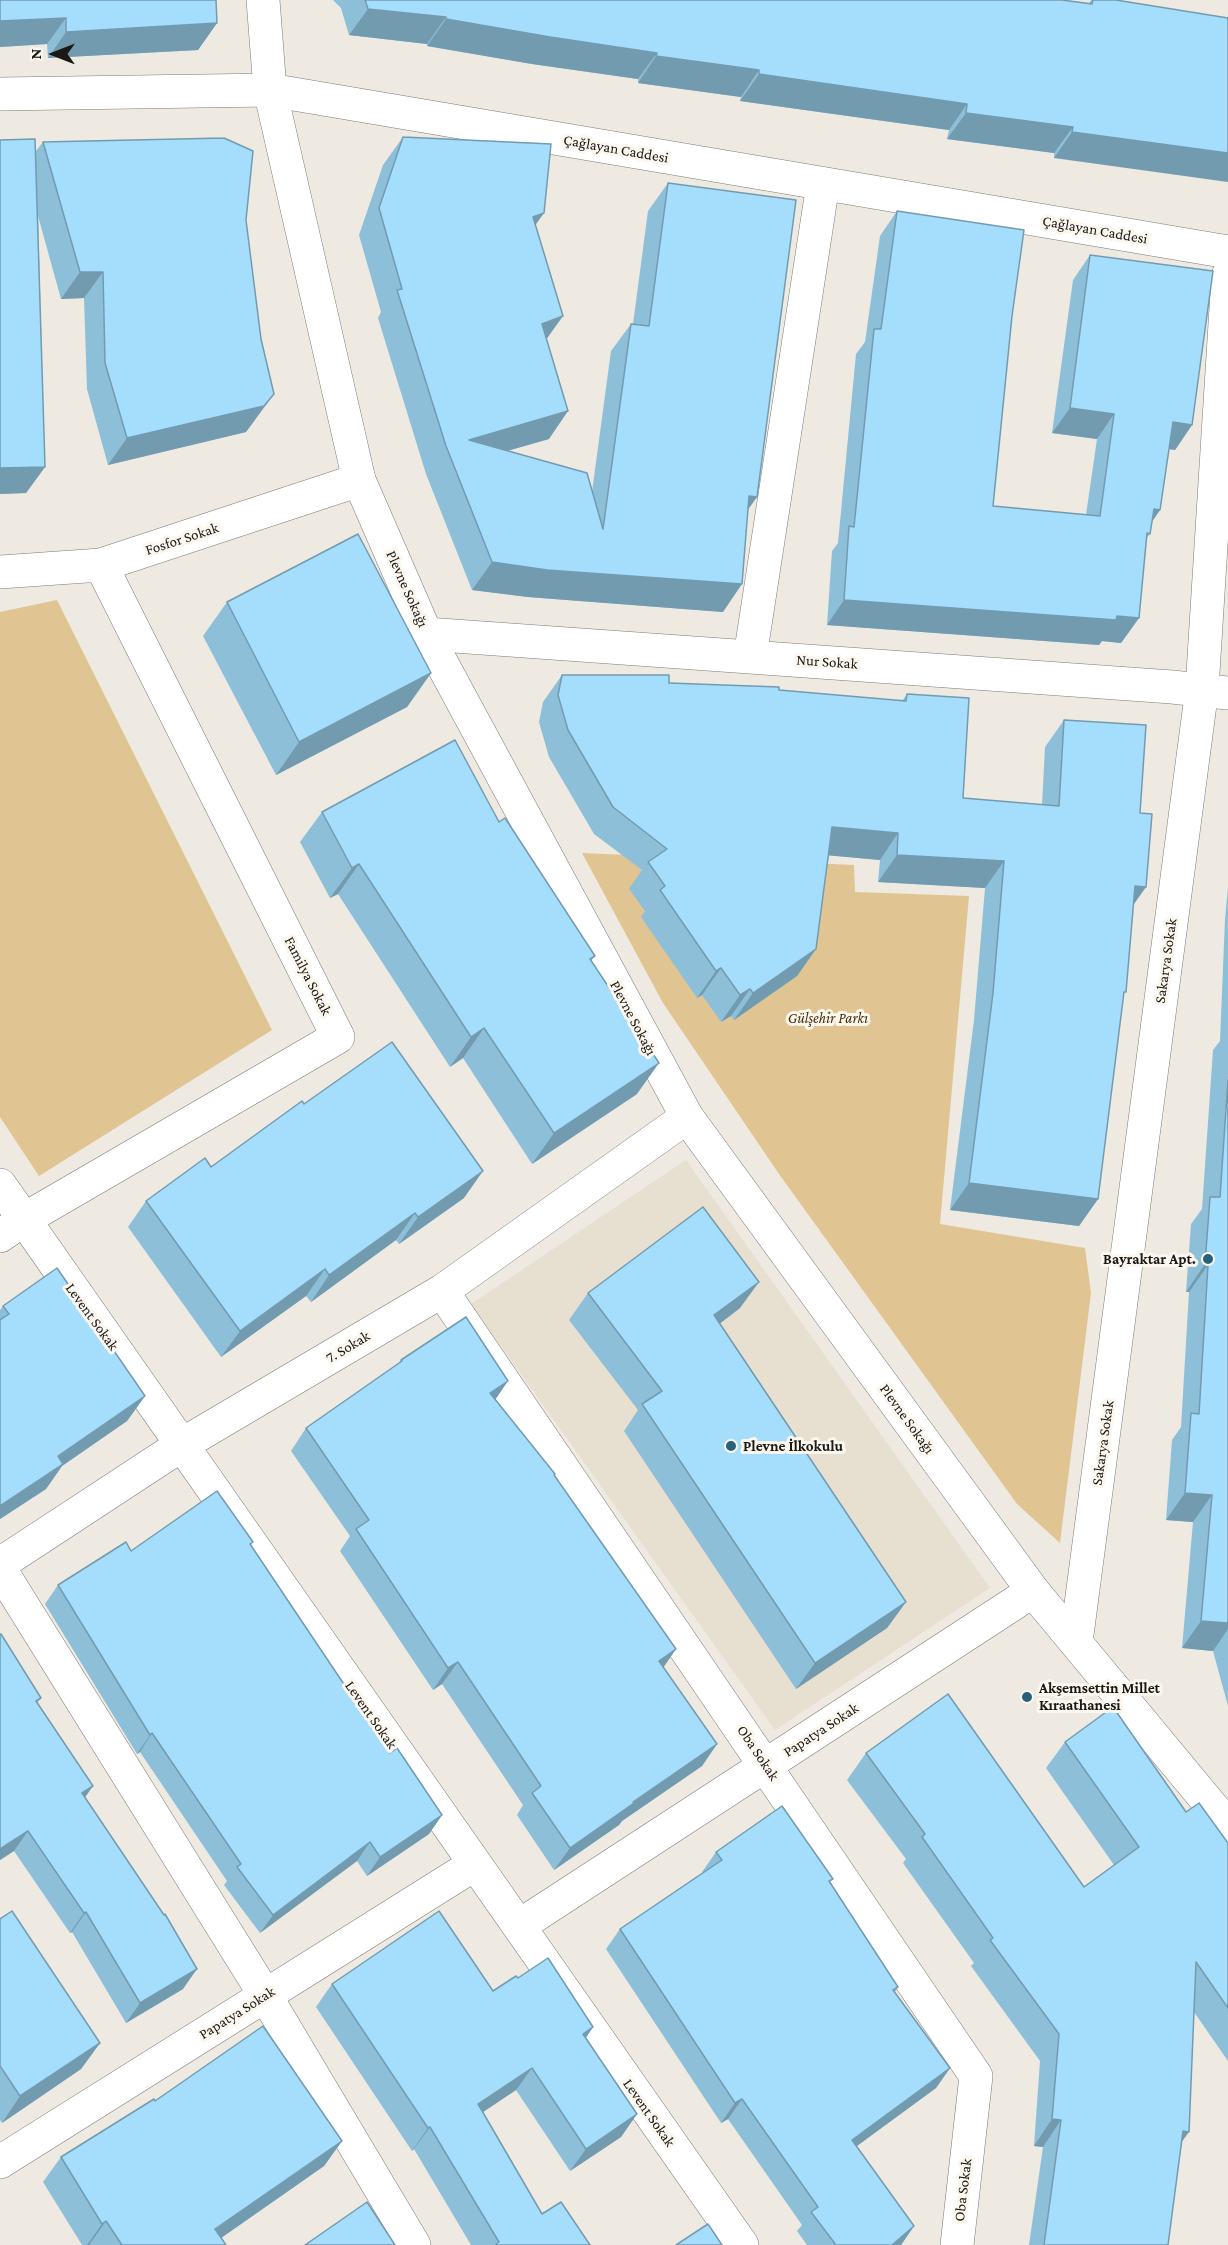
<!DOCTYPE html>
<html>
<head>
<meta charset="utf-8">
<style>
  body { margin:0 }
  #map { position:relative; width:1228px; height:2245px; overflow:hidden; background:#eee9e1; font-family:"Crimson Pro",serif }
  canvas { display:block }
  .north { position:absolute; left:24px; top:24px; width:60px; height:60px; -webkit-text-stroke:4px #fcf7ee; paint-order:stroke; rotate:270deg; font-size:16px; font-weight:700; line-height:24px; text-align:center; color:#1a1916 }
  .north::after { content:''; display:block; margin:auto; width:21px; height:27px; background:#1a1916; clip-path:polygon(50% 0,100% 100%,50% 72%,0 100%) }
</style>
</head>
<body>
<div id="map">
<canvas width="1228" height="2245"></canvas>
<div class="north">N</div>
</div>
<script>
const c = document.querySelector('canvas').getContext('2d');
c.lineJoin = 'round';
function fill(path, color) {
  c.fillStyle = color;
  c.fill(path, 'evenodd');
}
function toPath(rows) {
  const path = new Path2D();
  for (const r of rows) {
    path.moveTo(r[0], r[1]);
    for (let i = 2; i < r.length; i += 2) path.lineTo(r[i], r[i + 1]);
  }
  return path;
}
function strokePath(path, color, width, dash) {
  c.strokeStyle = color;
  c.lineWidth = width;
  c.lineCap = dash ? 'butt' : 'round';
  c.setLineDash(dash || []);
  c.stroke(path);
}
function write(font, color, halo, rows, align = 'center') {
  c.font = font + ' "Crimson Pro",serif';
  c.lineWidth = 6;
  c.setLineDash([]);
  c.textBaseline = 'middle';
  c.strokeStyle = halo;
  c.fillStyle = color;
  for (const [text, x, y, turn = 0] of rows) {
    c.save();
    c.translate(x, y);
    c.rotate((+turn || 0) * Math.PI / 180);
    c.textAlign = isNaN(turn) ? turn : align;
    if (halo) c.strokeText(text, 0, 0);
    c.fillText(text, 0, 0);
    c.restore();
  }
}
const built = toPath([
  [686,1160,990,1588,775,1730,471,1304]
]);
const green = toPath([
  [57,600,272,1030,39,1176,0,1117,0,612],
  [582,853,854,865,855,892,969,896,940,1224,1085,1248,1091,1293,1060,1543,1017,1504,779,1174,663,1003]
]);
const minor = toPath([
  [0,572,101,565,359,480],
  [426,634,1172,687,1228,693],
  [750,657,823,184],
  [0,1185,742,2245],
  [0,1236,23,1220,338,1037,101,565],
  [442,1291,976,2076,957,2245],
  [0,1564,183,1444,442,1291,687,1117],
  [0,1569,265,1995,414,2245],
  [1076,1642,1202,689,1228,276],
  [519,1926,1033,1591],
  [0,2162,475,1864]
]);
const tertiary = toPath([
  [263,0,270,90,359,480,426,634,687,1117,1033,1591,1228,1826],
  [0,94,270,90,1228,252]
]);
const wall = toPath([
  [0,0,217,23,198,50,48,58,47,44,0,47],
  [333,0,1062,0,1089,3,1091,0,1116,0,1228,18,1054,158,1054,153,947,139,949,130,740,101,741,97,638,83,638,79,532,64,427,46,427,44,349,35,341,8],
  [403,137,535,226,547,339,549,439,507,451,592,492,611,351,631,324,633,324,648,211,668,183,748,509,723,612,528,597,472,590,426,474,378,318,381,312,359,235,383,165],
  [0,140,36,151,43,142,246,220,255,420,246,432,108,465,87,389,84,298,61,299,38,216,45,467,26,493,0,494],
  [897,211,1012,316,993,506,1086,515,1097,439,1052,433,1073,280,1090,255,1192,425,1175,450,1169,449,1160,510,1152,521,1150,534,1146,539,1139,618,1121,643,1102,641,1099,645,827,625,832,551,838,543,856,354,865,342,880,236],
  [227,602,431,673,407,707,276,775,203,636],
  [562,675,779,690,902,701,907,694,963,798,1042,805,1045,747,1064,720,1140,813,1146,887,1133,904,1098,1199,1079,1226,950,1210,974,1020,985,888,878,882,880,860,829,855,816,949,797,976,734,1020,731,1016,721,1022,702,995,697,998,641,917,645,911,629,889,642,870,594,834,549,757,539,722,543,702],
  [322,812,499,822,595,956,591,961,637,1094,532,1164,463,1058,450,1067,338,894,330,898,300,842],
  [1228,887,1228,1706,1213,1651,1182,1648,1193,1522,1166,1520,1172,1440,1181,1427,1189,1292,1186,1292,1191,1224,1202,1209,1213,1050,1220,1041,1225,919],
  [304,1104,464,1198,399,1244,396,1240,311,1302,306,1296,221,1357,128,1227,146,1201,211,1167],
  [588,1293,740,1308,720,1323,906,1602,887,1628,796,1689,624,1431,638,1410,569,1320],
  [3,1306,145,1396,127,1421,62,1466,46,1489,0,1519,0,1310],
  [401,1360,495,1400,554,1475,676,1649,663,1667,717,1744,702,1766,622,1821,619,1825,554,1870,517,1815,523,1805,442,1684,433,1690,340,1551,350,1536,291,1451,306,1428,398,1364],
  [253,1542,251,1545,390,1753,442,1815,429,1834,367,1876,357,1861,260,1933,224,1885,227,1881,140,1752,137,1754,45,1604,58,1585,131,1551],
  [0,1634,41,1698,37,1703,183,1989,126,2023,72,1932,70,1933,14,1851,0,1860],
  [1065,1742,1186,1812,1228,1843,1228,2061,1194,2012,1182,2141,1168,2245,1029,2245,1043,2147,1034,2146,1040,2061,971,1966,974,1963,903,1863,906,1859,847,1780,866,1753,1084,1887,1114,1865,1046,1768],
  [716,1852,830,1882,898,1987,895,1992,950,2068,936,2088,856,2146,914,2226,901,2245,807,2245,797,2231,802,2225,728,2119,721,2123,606,1949,620,1929,703,1872,702,1872],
  [0,1919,100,2043,81,2069,2,2123,0,2120],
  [518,1978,593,2027,586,2038,637,2114,621,2137,570,2171,516,2090,483,2112,542,2214,590,2245,471,2245,414,2149,412,2151,316,2007,332,1984,493,1991],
  [155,2101,342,2141,324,2166,221,2238,226,2245,82,2245,43,2182,61,2157]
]);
const shadedWall = toPath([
  [368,9,446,17,427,44,349,35],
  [66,18,47,44,0,47,0,21],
  [446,19,657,53,638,79,532,64,427,46],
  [217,23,198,50,48,58,66,32],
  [656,56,759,70,741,97,638,83],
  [759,74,967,104,949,130,740,101],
  [966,113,1073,127,1054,153,947,139],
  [1072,132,1228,153,1228,182,1054,158],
  [544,213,524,241,533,217],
  [80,272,103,272,84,298,61,299],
  [563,316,543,344,542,324],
  [274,394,246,432,108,465,127,438],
  [1070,408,1114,414,1097,439,1052,433],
  [568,411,549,439,454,466,469,440],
  [1173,422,1192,425,1175,450,1155,447],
  [45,467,26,493,0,494,0,468],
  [749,496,757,497,737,525],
  [1154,509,1160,510,1143,535],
  [492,562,742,584,723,612,528,597,472,590],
  [844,600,1117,616,1139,618,1121,643,1102,641,1099,645,827,625],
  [431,673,407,707,276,775,299,742],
  [832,827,898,833,880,860,813,854],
  [897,855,1004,861,985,888,878,882],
  [359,864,338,894,330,898,352,868],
  [1135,886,1146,887,1127,914],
  [816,949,797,976,734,1020,753,993],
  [721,968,702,995,697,998,716,971],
  [750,989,731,1016,721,1022,740,995],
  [484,1028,463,1058,450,1067,471,1037],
  [659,1063,637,1094,532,1164,554,1133],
  [483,1171,464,1198,399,1244,418,1217],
  [969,1183,1098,1199,1079,1226,950,1210],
  [415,1213,396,1240,311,1302,329,1275],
  [1205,1264,1208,1265,1189,1292,1186,1292],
  [325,1269,306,1296,221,1357,240,1331],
  [759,1282,740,1308,696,1342,714,1315],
  [508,1381,493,1403,490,1393],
  [145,1396,127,1421,62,1466,46,1489,0,1519,0,1506,58,1456],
  [1185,1493,1212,1495,1193,1522,1166,1520],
  [906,1602,887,1628,796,1689,815,1663],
  [1201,1621,1228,1623,1228,1629,1213,1651,1182,1648],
  [676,1649,661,1671,659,1661],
  [458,1662,442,1684,433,1690,448,1668],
  [152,1733,140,1752,137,1754,150,1735],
  [717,1744,702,1766,622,1821,619,1825,554,1870,570,1848,633,1802],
  [93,1786,79,1806,82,1793],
  [442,1815,429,1834,367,1876,380,1857],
  [28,1831,14,1851,0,1860,0,1849],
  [370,1842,357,1861,260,1933,273,1915],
  [86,1912,72,1932,70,1933,84,1913],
  [197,1969,183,1989,126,2023,140,2003],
  [593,2027,578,2049,583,2034],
  [100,2043,81,2069,2,2123,20,2096],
  [532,2068,516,2090,462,2126,478,2104],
  [950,2068,936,2088,838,2160,852,2140],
  [742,2099,728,2119,721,2123,735,2103],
  [637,2114,621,2137,570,2171,586,2149],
  [1052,2119,1061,2120,1043,2147,1034,2146],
  [430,2127,414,2149,412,2151,428,2128],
  [1183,2131,1189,2132,1170,2158],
  [342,2141,324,2166,211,2245,215,2229],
  [106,2221,89,2245,87,2245,102,2224],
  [914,2226,901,2245,892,2245]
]);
const building = toPath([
  [0,0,216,0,217,23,66,32,66,18,0,21,0,0],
  [365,0,1062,0,1092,4,1093,0,1116,0,1228,18,1228,153,1072,132,1073,127,966,113,967,104,759,74,759,70,656,56,657,53,550,37,446,19,446,17,368,9,365,0],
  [403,137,551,144,544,213,533,217,563,316,542,324,568,411,469,440,587,473,603,529,631,324,649,326,668,183,796,200,757,497,749,496,742,584,547,570,492,562,446,446,397,290,402,289,379,208,403,137],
  [224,138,253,151,246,220,261,339,274,394,264,406,127,438,105,363,103,272,80,272,43,142,224,138],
  [35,139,45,467,0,468,0,140,35,139],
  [897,211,1024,230,1012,316,993,506,1100,516,1114,414,1070,408,1090,255,1213,271,1192,425,1173,422,1160,510,1154,509,1150,534,1147,533,1139,618,1117,616,1116,620,844,600,849,526,854,527,874,329,881,329,897,211],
  [358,534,431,673,299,742,227,602,358,534],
  [562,675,669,675,669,683,779,687,779,690,906,701,907,694,969,698,963,798,1059,806,1064,720,1146,725,1140,813,1152,814,1146,887,1135,886,1126,992,1124,992,1098,1199,969,1183,993,993,1004,861,897,855,898,833,832,827,816,949,753,993,750,989,740,995,721,968,716,971,660,890,665,886,648,862,667,849,613,807,568,730,558,695,562,675],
  [455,740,499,822,505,818,595,956,590,959,659,1063,554,1133,484,1028,471,1037,359,864,352,868,322,812,455,740],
  [392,1042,483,1171,418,1217,415,1213,329,1275,325,1269,240,1331,146,1201,205,1158,211,1167,302,1101,304,1104,392,1042],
  [1228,1080,1228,1623,1201,1621,1212,1495,1185,1493,1191,1413,1199,1414,1208,1265,1205,1264,1210,1197,1220,1197,1228,1080],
  [703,1207,759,1282,714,1315,906,1602,815,1663,642,1404,662,1391,588,1293,703,1207],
  [57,1268,145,1396,58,1456,63,1464,0,1506,0,1320,9,1314,3,1306,57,1268],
  [466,1317,508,1381,490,1393,555,1474,554,1475,676,1649,659,1661,717,1744,633,1802,634,1803,570,1848,532,1793,541,1786,458,1662,448,1668,356,1529,369,1520,306,1428,402,1361,401,1360,466,1317],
  [217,1491,253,1542,250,1544,390,1753,397,1748,442,1815,380,1857,370,1842,273,1915,237,1867,241,1864,152,1733,150,1735,58,1585,126,1542,131,1551,217,1491],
  [0,1634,1,1634,41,1698,36,1701,93,1786,82,1793,164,1915,165,1914,197,1969,140,2003,86,1912,84,1913,28,1831,0,1849,0,1634],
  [948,1694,1084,1887,1139,1847,1065,1742,1113,1707,1186,1812,1199,1803,1228,1843,1228,2008,1196,1962,1189,2132,1183,2131,1168,2245,1044,2245,1061,2120,1052,2119,1059,2034,990,1940,993,1938,922,1837,925,1834,866,1753,948,1694],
  [782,1806,833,1879,829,1881,898,1987,893,1990,950,2068,852,2140,914,2226,892,2245,836,2245,811,2212,818,2207,742,2099,735,2103,620,1929,722,1860,716,1852,782,1806],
  [12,1911,100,2043,20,2096,0,2066,0,1919,12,1911],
  [439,1911,493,1991,516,1976,518,1978,548,1958,593,2027,583,2034,637,2114,586,2149,532,2068,478,2104,542,2214,561,2202,590,2245,496,2245,496,2244,499,2242,430,2127,428,2128,332,1984,439,1911],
  [263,2026,342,2141,215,2229,226,2245,122,2245,106,2221,102,2224,61,2157,154,2099,155,2101,263,2026],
  [367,2202,395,2245,305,2245,367,2202],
  [708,2224,722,2245,676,2245,708,2224]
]);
const markers = [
  [1208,1259,6,"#29617b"],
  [731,1446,6,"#29617b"],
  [1027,1697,6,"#29617b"]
];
const streetNames = [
  ["Çağlayan Caddesi",616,149,10],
  ["Çağlayan Caddesi",1095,230,10],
  ["Fosfor Sokak",182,539,-18],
  ["Plevne Sokağı",407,589,66],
  ["Nur Sokak",827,662,4],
  ["Sakarya Sokak",1166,961,-82],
  ["Familya Sokak",308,976,63],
  ["Plevne Sokağı",633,1018,62],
  ["Levent Sokak",92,1317,54],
  ["7. Sokak",348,1347,-31],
  ["Plevne Sokağı",907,1419,54],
  ["Sakarya Sokak",1103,1443,-82],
  ["Levent Sokak",371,1715,55],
  ["Papatya Sokak",821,1730,-33],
  ["Oba Sokak",758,1753,56],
  ["Papatya Sokak",237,2013,-32],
  ["Levent Sokak",649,2113,55],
  ["Oba Sokak",963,2190,-83]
];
const parkNames = [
  ["Gülşehir Parkı",828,1018]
];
const poiNames = [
  ["Bayraktar Apt.",1196,1259,"right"],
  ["Plevne İlkokulu",743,1446],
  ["Akşemsettin Millet",1039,1688],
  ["Kıraathanesi",1039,1705]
];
fill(built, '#e7dfcf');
fill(green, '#e0c592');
strokePath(minor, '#7f7a73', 34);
strokePath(tertiary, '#7f7a73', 34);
strokePath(minor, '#fff', 33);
strokePath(tertiary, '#fff', 33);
fill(wall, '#8dbfd9');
fill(shadedWall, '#739bb0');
fill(building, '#a4defc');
strokePath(building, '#739bb0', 1.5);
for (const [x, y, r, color] of markers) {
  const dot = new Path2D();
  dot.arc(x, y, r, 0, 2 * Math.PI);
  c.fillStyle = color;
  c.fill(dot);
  strokePath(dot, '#fcf7ee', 2);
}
write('15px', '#1a1916', '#fcf7ee', streetNames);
write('italic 15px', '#443108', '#fcf7ee', parkNames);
write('bold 15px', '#1a1916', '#fcf7ee', poiNames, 'left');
</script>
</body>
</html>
